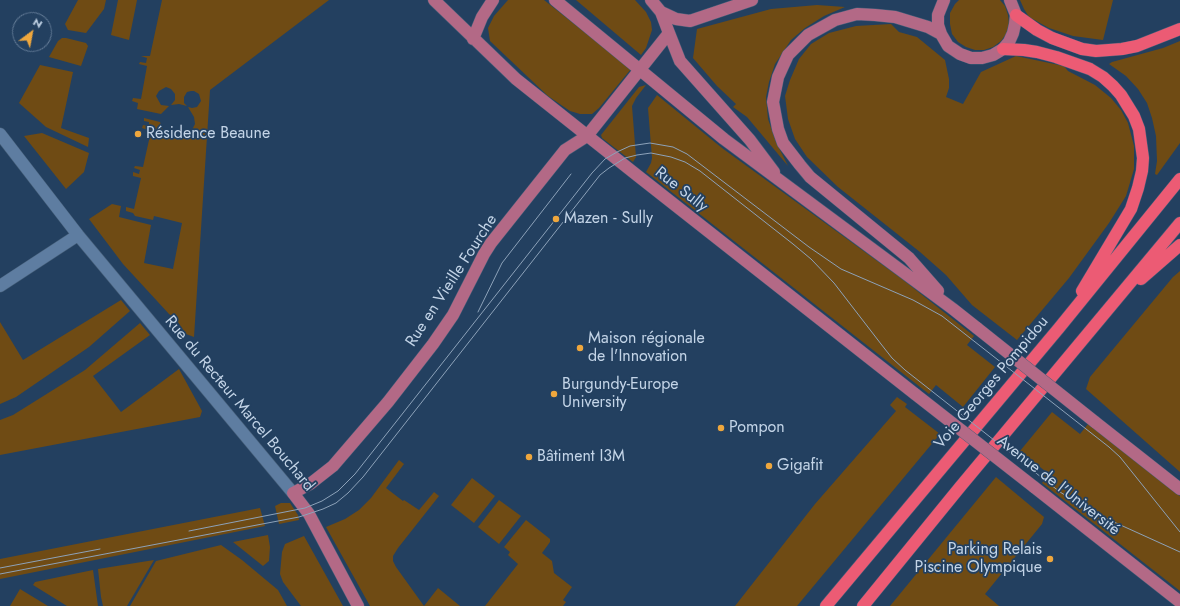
<!DOCTYPE html>
<html>
<head>
<meta charset="utf-8">
<style>
  body { margin:0 }
  #map { position:relative; width:1180px; height:606px; overflow:hidden; background:#234060; font-family:Jost,sans-serif }
  canvas { display:block }
  .north { position:absolute; left:12px; top:12px; width:40px; height:40px; box-sizing:border-box; background:#234060; border:1px solid #637b96; border-radius:50%; rotate:32deg; font-size:11px; font-weight:700; line-height:16px; text-align:center; color:#c3d4e7 }
  .north::after { content:''; display:block; margin:auto; width:14px; height:18px; background:#efa73d; clip-path:polygon(50% 0,100% 100%,50% 72%,0 100%) }
</style>
</head>
<body>
<div id="map">
<canvas width="1180" height="606"></canvas>
<div class="north">N</div>
</div>
<script>
const c = document.querySelector('canvas').getContext('2d');
c.lineJoin = 'round';
function fill(path, color) {
  c.fillStyle = color;
  c.fill(path, 'evenodd');
}
function toPath(rows) {
  const path = new Path2D();
  for (const r of rows) {
    path.moveTo(r[0], r[1]);
    for (let i = 2; i < r.length; i += 2) path.lineTo(r[i], r[i + 1]);
  }
  return path;
}
function strokePath(path, color, width, dash) {
  c.strokeStyle = color;
  c.lineWidth = width;
  c.lineCap = dash ? 'butt' : 'round';
  c.setLineDash(dash || []);
  c.stroke(path);
}
function write(font, color, halo, rows, align = 'center') {
  c.font = font + ' Jost,sans-serif';
  c.lineWidth = 3.5;
  c.setLineDash([]);
  c.textBaseline = 'middle';
  c.strokeStyle = halo;
  c.fillStyle = color;
  for (const [text, x, y, turn = 0] of rows) {
    c.save();
    c.translate(x, y);
    c.rotate((+turn || 0) * Math.PI / 180);
    c.textAlign = isNaN(turn) ? turn : align;
    if (halo) c.strokeText(text, 0, 0);
    c.fillText(text, 0, 0);
    c.restore();
  }
}
const green = toPath([
  [78,0,106,0,104,9,86,33,68,30,65,24],
  [118,0,137,0,129,40,111,35],
  [162,0,329,0,210,90,194,337,186,334,176,319,169,314,123,264,89,219,112,204,121,206,119,217,151,225,144,263,173,269,182,223,154,216,153,220,135,216,133,213,126,211,126,207,134,209,141,178,133,176,133,172,139,174,140,170,134,168,135,166,143,167,151,131,142,128,143,125,149,126,149,122,144,121,144,118,160,122,163,131,169,137,174,138,182,138,191,132,195,124,194,117,188,107,192,108,197,107,201,101,199,94,194,91,191,91,187,92,184,97,184,103,187,106,179,104,171,105,175,100,175,94,171,89,166,87,159,91,156,96,161,105,169,106,161,114,137,109,138,103,132,101,133,98,141,99,147,66,139,64,140,62,146,63,147,58,141,56,150,56],
  [508,0,544,0,631,69,599,108,592,114,580,114,570,111,548,96,490,41,488,28,494,16],
  [576,0,635,0,646,12,651,22,652,30,646,48,641,55],
  [959,0,1000,0,1005,6,1008,15,1009,24,1006,34,1001,41,993,47,984,50,975,50,966,47,958,42,952,34,950,24,950,13,955,4],
  [1020,0,1113,0,1103,40,1073,36,1049,28,1029,17,1024,9],
  [817,5,845,7,824,16,805,28,791,40,775,64,769,82,766,97,768,119,776,142,788,166,747,117,733,107,736,104,717,86,693,58,697,29,771,9],
  [891,24,899,32,917,37,945,60,949,79,949,88,946,97,963,104,981,72,1016,56,1064,66,1068,71,1095,85,1111,98,1121,110,1128,123,1134,146,1134,169,1126,196,1109,223,1069,278,1017,340,972,305,946,275,920,252,838,187,807,157,795,139,788,119,785,96,790,80,799,59,811,44,829,33,856,26],
  [62,38,66,38,86,43,88,46,81,66,49,57,58,41],
  [1180,41,1180,143,1157,175,1155,174,1157,161,1156,136,1152,118,1147,103,1138,89,1126,76,1109,64,1112,62,1163,48],
  [40,65,73,72,61,128,89,138,88,147,46,127,19,103],
  [646,85,636,98,632,106,636,157,633,162,602,138,601,135,639,87],
  [657,95,722,148,902,279,974,336,967,345,995,367,963,407,936,385,929,394,646,172,651,163,652,158,648,108],
  [42,133,89,153,84,172,66,189,24,136],
  [1180,271,1180,472,1086,389,1090,377,1173,277],
  [121,300,130,311,89,347,16,397,0,404,0,322,23,360],
  [140,323,150,335,93,376,121,412,179,369,202,411,200,417,0,455,0,420,13,415,85,370],
  [897,397,907,404,905,407,940,434,797,606,735,606,815,504,896,411,890,405],
  [1052,412,1080,434,1088,424,1180,496,1180,591,1042,483,1046,478,1042,475,1045,471,1020,451],
  [399,460,404,464,386,488,403,501,404,500,419,510,434,492,439,496,398,548,393,556,393,561,396,567,424,606,370,606,326,527,345,519,359,510,371,498],
  [996,477,1044,517,1042,524,985,594,999,606,890,606],
  [472,478,495,496,474,523,451,505],
  [499,500,521,516,499,544,478,527],
  [281,503,290,503,298,515,299,520,279,524,275,506],
  [260,508,265,526,0,579,0,559],
  [526,520,550,539,550,542,542,553,552,561,554,573,572,587,563,600,566,602,563,606,485,606,518,564,508,555,510,552,504,547],
  [268,535,270,547,269,561,263,566,233,542],
  [304,536,343,606,301,606,283,582,280,574,282,552,285,544],
  [221,545,242,560,278,590,287,606,130,606,156,561],
  [154,560,127,606,103,606,101,597,98,569],
  [93,570,98,606,67,606,33,585,35,582],
  [438,588,460,606,424,606],
  [20,589,48,606,10,606]
]);
const minor = toPath([
  [0,134,78,235,293,493],
  [0,286,78,235]
]);
const major = toPath([
  [434,0,516,79,638,176,915,394],
  [555,0,724,139,953,309,977,328],
  [944,0,938,15,938,25,941,34,948,46,960,54,971,58,982,58,993,55,1003,49,1009,42,1013,33,1015,24,1016,15,1010,0],
  [661,12,676,19,690,21,752,0],
  [669,33,680,61,750,140,774,172],
  [473,39,482,17,493,0],
  [938,291,909,258,810,177,800,165,783,143,778,129,773,102,778,77,788,55,808,35,835,20,857,14,875,15,895,17,928,27,941,34],
  [1095,422,1180,489],
  [1034,487,1180,602],
  [358,606,309,514,293,493,310,484,333,466,388,402,433,344,453,315,484,254,491,243,565,150,587,136,669,33,661,12,651,0]
]);
const highway = toPath([
  [1016,15,1037,30,1052,38,1082,49,1096,51,1122,49,1137,46,1180,29],
  [1003,49,1024,50,1037,52,1056,57,1090,69,1103,77,1113,86,1121,95,1134,116,1139,129,1143,158,1142,171,1138,188,1131,209,1082,291],
  [1141,279,1180,245],
  [826,606,1059,328,1180,179],
  [863,606,960,487,1180,223]
]);
const tram = toPath([
  [478,312,502,263,571,174],
  [189,531,305,508,322,501,338,491,355,474,592,173,605,159,617,152,630,146,650,143,673,147,687,154,809,247,841,269,913,300,942,316,1109,447,1120,457,1180,532],
  [0,568,100,549],
  [0,574,299,517,323,509,336,503,348,493,363,477,600,175,609,168,625,158,637,155,651,153,671,157,685,162,700,171,793,244,811,259,834,283,881,344,892,358,905,370,1060,492,1094,513,1180,552]
]);
const majorBridge = toPath([
  [977,328,1095,422],
  [915,394,1034,487]
]);
const markers = [
  [138,134,4,"#efa73d"],
  [556,219,4,"#efa73d"],
  [580,348,4,"#efa73d"],
  [554,394,4,"#efa73d"],
  [721,428,4,"#efa73d"],
  [529,457,4,"#efa73d"],
  [769,466,4,"#efa73d"],
  [1050,559,4,"#efa73d"]
];
const poiNames = [
  ["Résidence Beaune",146,134],
  ["Mazen - Sully",564,219],
  ["Maison régionale",588,339],
  ["de l'Innovation",588,357],
  ["Burgundy-Europe",562,385],
  ["University",562,403],
  ["Pompon",729,428],
  ["Bâtiment I3M",537,457],
  ["Gigafit",777,466],
  ["Parking Relais",1042,550,"right"],
  ["Piscine Olympique",1042,568,"right"]
];
const streetNames = [
  ["Rue Sully",681,190,38],
  ["Rue en Vieille Fourche",452,281,-57],
  ["Voie Georges Pompidou",992,383,-50],
  ["Rue du Recteur Marcel Bouchard",239,404,50],
  ["Avenue de l'Université",1058,486,38]
];
fill(green, '#6f4b14');
strokePath(minor, '#455e78', 13);
strokePath(major, '#455e78', 13);
strokePath(highway, '#455e78', 13);
strokePath(minor, '#5e7da1', 12);
strokePath(major, '#b36986', 12);
strokePath(highway, '#ec5b74', 12);
strokePath(tram, '#8da2b9', 1);
strokePath(majorBridge, '#455e78', 13, []);
strokePath(majorBridge, '#b36986', 12);
for (const [x, y, r, color] of markers) {
  const dot = new Path2D();
  dot.arc(x, y, r, 0, 2 * Math.PI);
  c.fillStyle = color;
  c.fill(dot);
  strokePath(dot, '#234060', 1.5);
}
write('16px', '#c3d4e7', '#234060', poiNames, 'left');
write('16px', '#c3d4e7', '#234060', streetNames);
</script>
</body>
</html>
